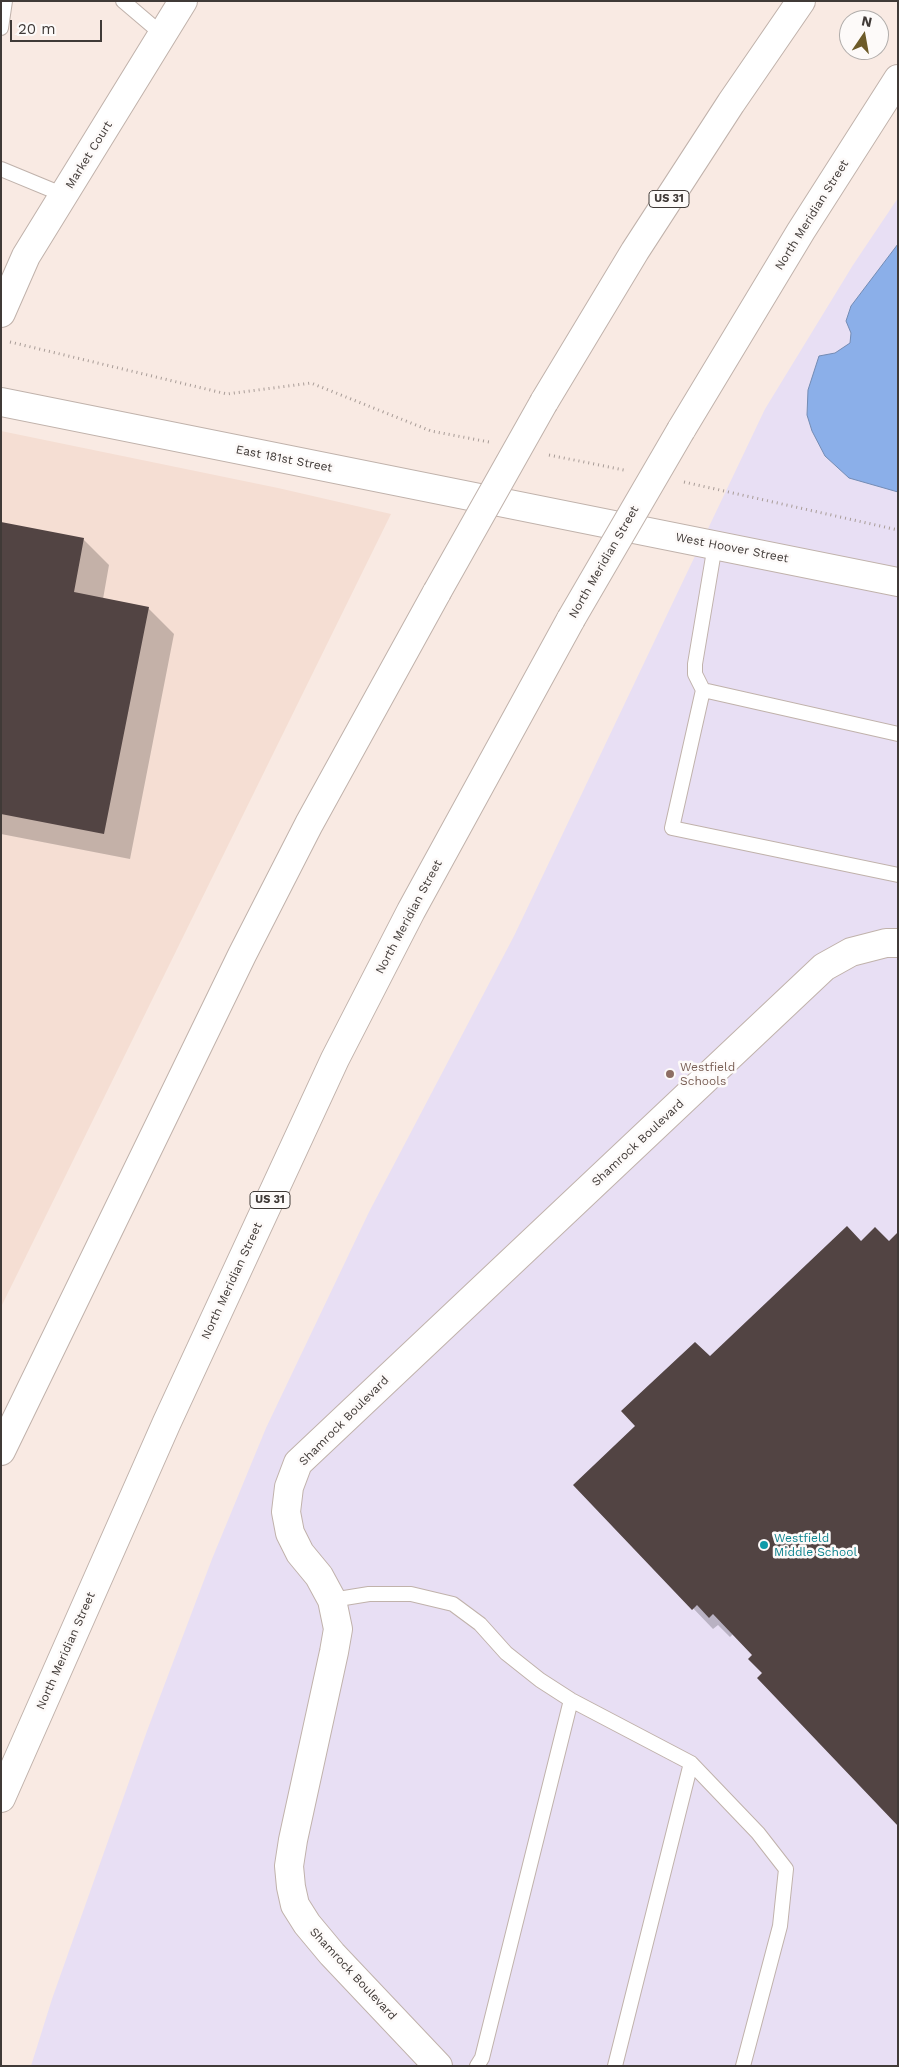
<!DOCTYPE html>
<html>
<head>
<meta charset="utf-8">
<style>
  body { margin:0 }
  #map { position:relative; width:899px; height:2067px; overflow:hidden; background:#f9eae3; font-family:"Work Sans",sans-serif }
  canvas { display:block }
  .frame { position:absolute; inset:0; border:2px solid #403a37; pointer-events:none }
  .north { position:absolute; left:839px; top:10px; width:50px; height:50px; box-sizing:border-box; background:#fdfaf9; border:1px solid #b1adab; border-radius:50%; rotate:12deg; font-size:14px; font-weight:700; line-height:20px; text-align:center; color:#403a37 }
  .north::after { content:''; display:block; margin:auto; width:18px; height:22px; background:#6d5b29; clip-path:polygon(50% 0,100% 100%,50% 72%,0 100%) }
  .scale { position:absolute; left:10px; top:20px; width:92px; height:22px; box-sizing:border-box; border:2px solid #403a37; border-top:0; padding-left:6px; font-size:15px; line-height:18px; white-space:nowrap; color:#403a37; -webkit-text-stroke:4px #fdfaf9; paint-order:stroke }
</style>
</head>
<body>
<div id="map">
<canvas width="899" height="2067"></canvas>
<div class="frame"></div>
<div class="north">N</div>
<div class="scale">20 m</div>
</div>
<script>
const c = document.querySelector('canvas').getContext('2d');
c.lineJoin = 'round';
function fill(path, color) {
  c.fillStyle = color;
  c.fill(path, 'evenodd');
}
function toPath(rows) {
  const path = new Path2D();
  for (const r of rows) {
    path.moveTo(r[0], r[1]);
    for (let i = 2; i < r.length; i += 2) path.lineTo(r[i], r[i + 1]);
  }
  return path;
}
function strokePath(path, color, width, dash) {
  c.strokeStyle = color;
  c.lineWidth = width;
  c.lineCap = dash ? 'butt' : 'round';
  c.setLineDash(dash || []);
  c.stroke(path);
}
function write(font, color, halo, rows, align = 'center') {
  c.font = font + ' "Work Sans",sans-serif';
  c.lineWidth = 5;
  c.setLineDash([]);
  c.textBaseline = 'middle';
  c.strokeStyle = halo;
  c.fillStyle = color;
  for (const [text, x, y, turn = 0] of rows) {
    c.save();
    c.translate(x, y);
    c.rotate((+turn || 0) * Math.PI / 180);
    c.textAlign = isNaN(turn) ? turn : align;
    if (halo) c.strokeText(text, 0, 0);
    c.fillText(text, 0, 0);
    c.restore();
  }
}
const built = toPath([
  [1,431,278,488,391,514,1,1307]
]);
const education = toPath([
  [898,198,898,2066,31,2066,52,1999,147,1731,212,1559,266,1428,369,1212,514,936,765,409,853,265]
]);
const water = toPath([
  [898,244,898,492,849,478,825,456,812,431,807,415,808,390,819,356,835,353,850,343,851,333,846,321,851,306,898,244]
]);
const shadow = toPath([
  [1,523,83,539,109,565,103,599,148,608,174,634,130,859,1,834],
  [695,1343,764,1673,754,1655,733,1634,730,1637,718,1625,713,1629,575,1485,637,1427]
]);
const building = toPath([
  [1,522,84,538,74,592,149,607,104,834,1,814],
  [847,1226,861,1241,875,1227,889,1241,898,1232,898,1826,757,1678,762,1673,748,1659,752,1655,713,1614,709,1618,697,1605,692,1610,573,1485,635,1426,621,1411,695,1342,710,1356]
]);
const path = toPath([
  [10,342,227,394,311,383,431,431,489,442],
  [549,455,624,470],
  [684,482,898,530]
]);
const service = toPath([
  [123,1,163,35],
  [1,28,5,1],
  [1,169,64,195],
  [703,690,695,674,695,664,715,545],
  [898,734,703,690,672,828,898,875],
  [332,1600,369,1594,411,1594,453,1604,480,1624,506,1653,540,1680,571,1700,691,1763,758,1833,786,1869,780,1926,743,2066],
  [477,2066,482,2058,571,1700],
  [615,2066,691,1763]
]);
const minor = toPath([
  [1,313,26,256,183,1],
  [1,402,898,582],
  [438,2066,332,1954,307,1924,295,1905,291,1887,289,1866,293,1840,334,1652,338,1629,332,1600,319,1576,300,1553,290,1533,286,1512,289,1487,298,1463,824,967,851,952,886,943,898,943]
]);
const motorway = toPath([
  [544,402,635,251,731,103,801,1],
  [681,430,801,231,898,79],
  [1,1451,242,955,309,824,437,592],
  [1,1798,167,1422,335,1059,411,911,571,619]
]);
const motorwayBridge = toPath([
  [437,592,544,402],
  [571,619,681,430]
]);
const markers = [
  [670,1074,5,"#8d6e63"],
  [764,1545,5,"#0f9aa8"]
];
const shields = [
  [669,199,40],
  [270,1200,40]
];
const shieldNames = [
  ["US 31",669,199],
  ["US 31",270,1200]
];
const streetNames = [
  ["Market Court",89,155,-58],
  ["North Meridian Street",812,215,-58],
  ["East 181st Street",284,459,11],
  ["West Hoover Street",732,548,11],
  ["North Meridian Street",604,562,-60],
  ["North Meridian Street",409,917,-62],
  ["Shamrock Boulevard",638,1143,-43],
  ["North Meridian Street",232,1281,-65],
  ["Shamrock Boulevard",344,1421,-45],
  ["North Meridian Street",66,1651,-66],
  ["Shamrock Boulevard",353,1974,47]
];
const educationNames = [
  ["Westfield",680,1067],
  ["Schools",680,1081]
];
const cultureNames = [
  ["Westfield",774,1538],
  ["Middle School",774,1552]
];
fill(built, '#f5ded3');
fill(education, '#e8dff4');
fill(water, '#8bafe9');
strokePath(water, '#748cb4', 1);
fill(shadow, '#0003');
fill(building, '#524443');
strokePath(service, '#c0b2ab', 16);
strokePath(minor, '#c0b2ab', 30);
strokePath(motorway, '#c0b2ab', 30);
strokePath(path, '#a89c97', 3, [1, 4]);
strokePath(service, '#fff', 14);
strokePath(minor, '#fff', 28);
strokePath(motorway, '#fff', 28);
strokePath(motorwayBridge, '#c0b2ab', 30, []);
strokePath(motorwayBridge, '#fff', 28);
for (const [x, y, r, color] of markers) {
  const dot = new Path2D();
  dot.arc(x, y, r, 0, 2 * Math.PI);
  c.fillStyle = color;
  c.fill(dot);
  strokePath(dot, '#fdfaf9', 2);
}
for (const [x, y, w] of shields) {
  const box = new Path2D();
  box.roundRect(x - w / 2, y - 8.5, w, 17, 4);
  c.fillStyle = '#fdfaf9';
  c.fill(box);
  strokePath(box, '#403a37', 1);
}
write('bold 11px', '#403a37', null, shieldNames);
write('12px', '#403a37', '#fdfaf9', streetNames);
write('12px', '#785e54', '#fdfaf9', educationNames, 'left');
write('12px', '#0d838f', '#fdfaf9', cultureNames, 'left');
</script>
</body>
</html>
